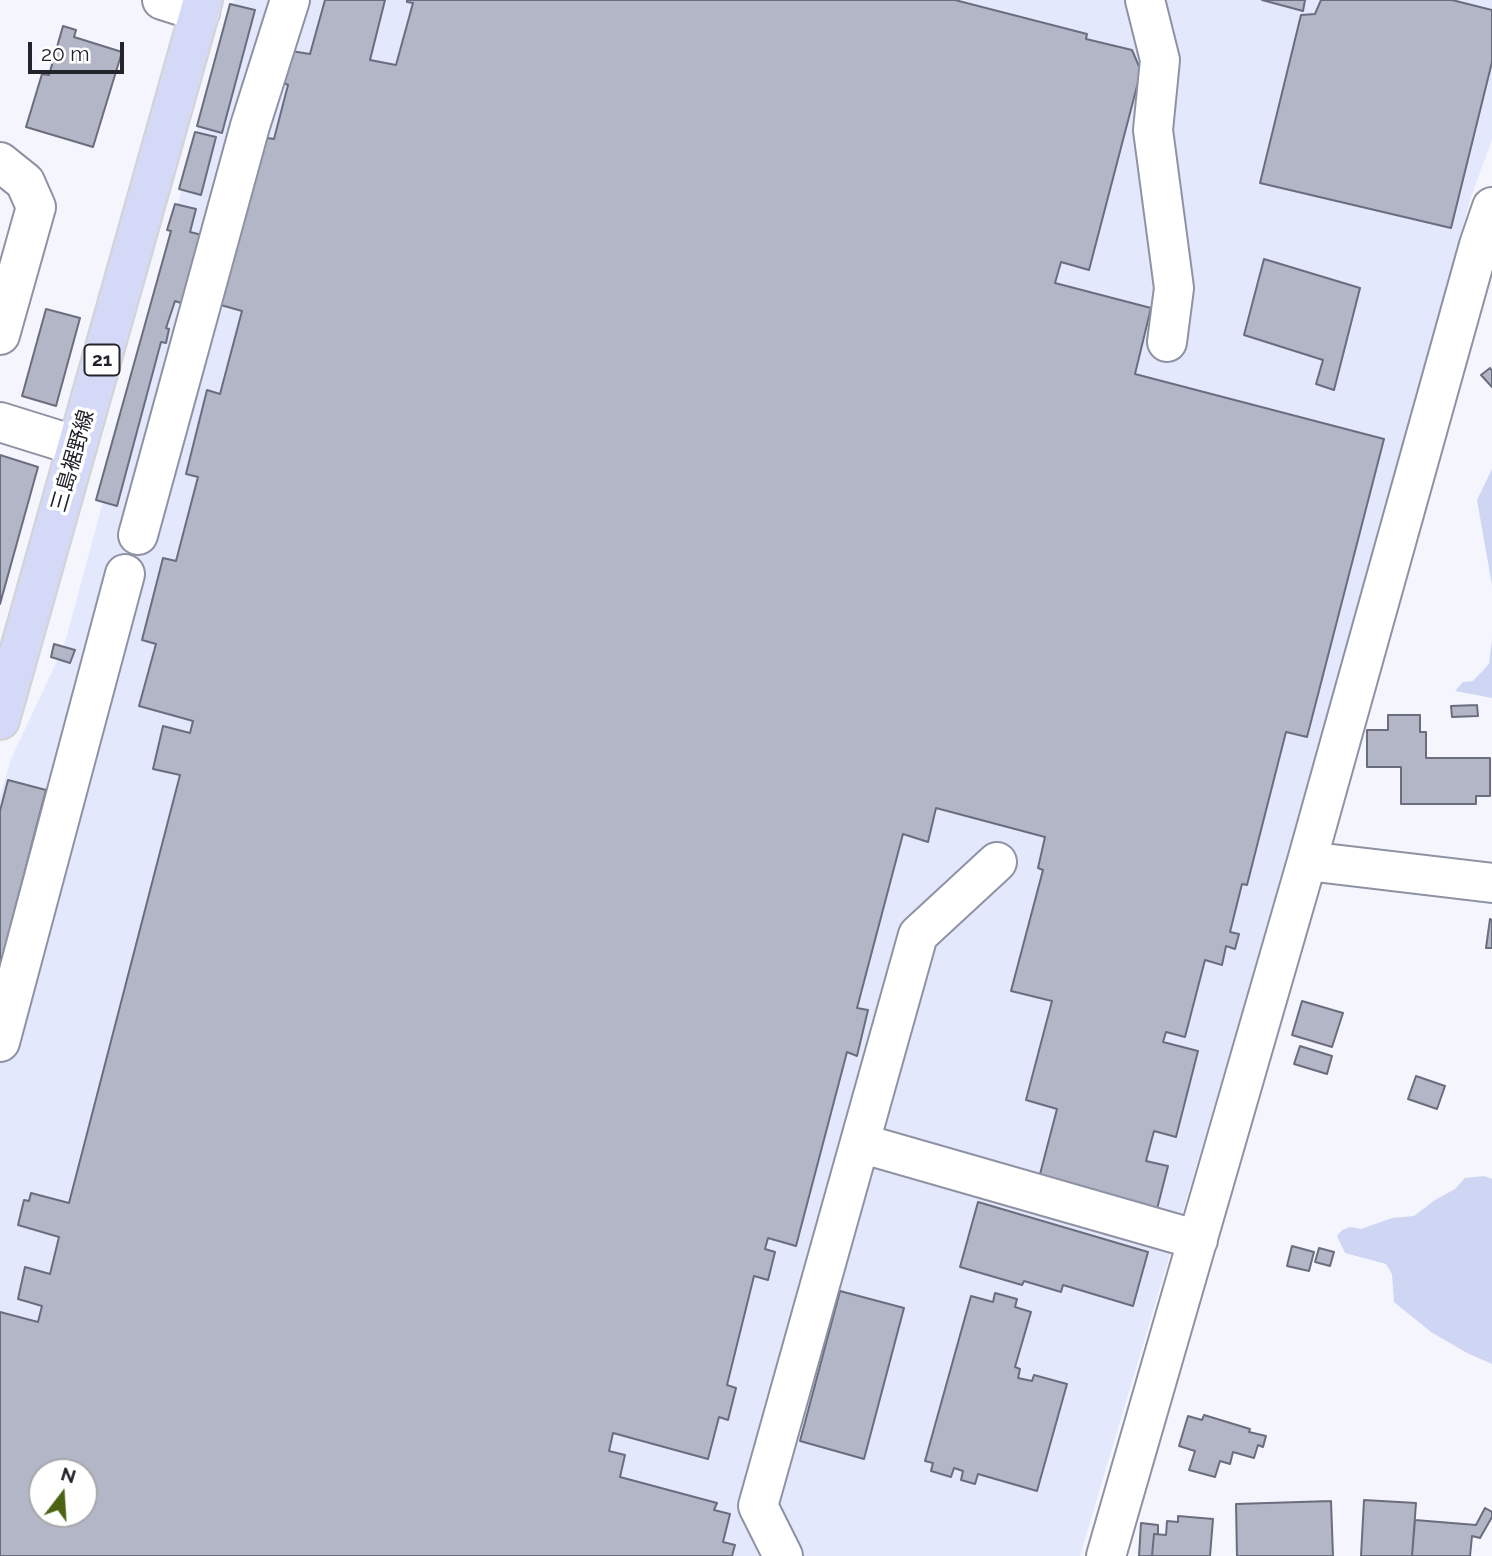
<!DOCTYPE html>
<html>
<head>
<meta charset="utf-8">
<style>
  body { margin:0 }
  #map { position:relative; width:1492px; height:1556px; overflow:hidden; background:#f4f5fd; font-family:Raleway,sans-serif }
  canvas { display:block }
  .north { position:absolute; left:28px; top:1458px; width:70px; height:70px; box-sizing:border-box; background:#fff; border:2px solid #a7a7aa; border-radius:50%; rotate:17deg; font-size:19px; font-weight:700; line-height:28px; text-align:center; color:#22242a }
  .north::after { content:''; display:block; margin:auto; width:24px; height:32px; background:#4b6412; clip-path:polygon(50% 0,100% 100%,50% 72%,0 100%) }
  .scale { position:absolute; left:28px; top:42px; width:96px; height:32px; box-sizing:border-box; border:4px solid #22242a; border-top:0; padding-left:9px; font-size:21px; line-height:24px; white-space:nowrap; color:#22242a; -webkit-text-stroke:5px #fff; paint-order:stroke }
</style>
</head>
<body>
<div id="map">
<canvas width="1492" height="1556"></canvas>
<div class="north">N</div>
<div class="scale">20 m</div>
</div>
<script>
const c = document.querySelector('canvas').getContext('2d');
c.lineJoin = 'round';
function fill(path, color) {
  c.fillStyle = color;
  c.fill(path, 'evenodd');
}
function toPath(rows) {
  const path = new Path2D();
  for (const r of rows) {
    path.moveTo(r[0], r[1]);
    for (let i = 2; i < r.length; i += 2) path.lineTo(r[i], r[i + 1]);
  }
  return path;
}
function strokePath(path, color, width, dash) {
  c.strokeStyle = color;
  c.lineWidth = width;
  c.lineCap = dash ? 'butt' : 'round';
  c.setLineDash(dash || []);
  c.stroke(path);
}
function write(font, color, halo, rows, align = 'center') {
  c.font = font + ' Raleway,"Noto Sans JP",sans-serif';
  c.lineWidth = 7;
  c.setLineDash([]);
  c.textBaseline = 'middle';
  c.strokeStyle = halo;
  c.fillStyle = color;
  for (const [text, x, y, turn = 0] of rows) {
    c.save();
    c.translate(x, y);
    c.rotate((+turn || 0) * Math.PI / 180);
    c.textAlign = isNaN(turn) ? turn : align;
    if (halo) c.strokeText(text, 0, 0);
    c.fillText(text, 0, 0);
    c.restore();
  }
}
const built = toPath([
  [234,0,1492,0,1492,140,1471,197,1294,838,1080,1556,0,1556,0,797,11,759,64,646,100,513,213,66],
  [42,1472,84,1472,84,1514,42,1514]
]);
const green = toPath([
  [1492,469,1492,585,1477,500],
  [1492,639,1492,698,1455,691,1463,682,1473,681,1489,664],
  [1484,1176,1492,1179,1492,1364,1467,1353,1431,1332,1394,1302,1392,1274,1386,1264,1345,1253,1337,1236,1342,1230,1350,1227,1361,1229,1392,1218,1414,1216,1435,1200,1455,1189,1465,1178]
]);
const building = toPath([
  [325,0,385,0,370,60,396,65,413,3,407,2,407,0,955,0,1087,34,1086,39,1132,50,1141,71,1089,270,1061,262,1055,283,1151,308,1135,374,1384,439,1307,737,1286,732,1247,885,1242,884,1230,932,1239,934,1235,949,1226,946,1222,965,1205,960,1185,1037,1166,1032,1163,1042,1198,1051,1176,1137,1154,1131,1146,1161,1168,1166,1157,1209,1039,1178,1057,1109,1026,1100,1052,1001,1011,991,1043,870,1038,868,1045,837,936,808,928,842,903,834,857,1008,868,1010,857,1056,847,1052,796,1246,768,1238,765,1249,775,1252,768,1280,754,1276,727,1385,736,1388,728,1420,719,1417,708,1459,613,1433,609,1451,625,1455,620,1477,717,1503,714,1510,730,1514,723,1542,735,1545,732,1556,0,1556,0,1312,38,1322,42,1306,18,1299,25,1267,50,1274,59,1237,18,1225,24,1200,29,1201,31,1193,69,1203,180,775,153,769,163,726,190,733,193,721,139,706,156,644,142,640,163,558,176,561,198,477,186,474,207,390,220,394,242,311,210,302,255,136,274,139,288,85,284,83,291,51,310,54,325,0],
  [42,1472,84,1472,84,1514,42,1514,42,1472],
  [1262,0,1305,0,1303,11,1262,0],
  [1321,0,1452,0,1492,10,1492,62,1451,228,1260,183,1301,15,1315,14,1321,0],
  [230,4,255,10,222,133,197,126,230,4],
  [63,26,76,30,74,37,122,52,93,147,26,127,42,74,49,75,63,26],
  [195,132,216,137,201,195,179,189,195,132],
  [175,204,196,209,190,232,202,235,184,304,175,301,166,328,169,329,166,343,161,342,117,506,96,500,171,231,167,230,175,204],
  [1264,259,1360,288,1334,390,1316,384,1323,360,1244,335,1264,259],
  [46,309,80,318,56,406,22,396,46,309],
  [1490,368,1492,371,1492,387,1481,375,1490,368],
  [0,455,38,467,0,604,0,455],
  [54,644,75,650,70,663,51,657,54,644],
  [1477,705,1478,716,1452,717,1451,706,1477,705],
  [1388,715,1420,715,1420,732,1426,732,1426,758,1490,758,1490,796,1476,796,1476,804,1401,804,1401,767,1367,767,1367,730,1388,730,1388,715],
  [8,780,46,790,0,967,0,811,8,780],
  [1490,919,1492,920,1492,948,1486,948,1490,919],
  [1302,1001,1343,1013,1332,1047,1292,1035,1302,1001],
  [1300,1046,1332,1056,1327,1074,1294,1064,1300,1046],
  [1416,1076,1445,1086,1437,1109,1408,1099,1416,1076],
  [978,1202,1148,1252,1133,1306,1063,1285,1061,1292,1024,1281,1022,1285,960,1267,978,1202],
  [1292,1246,1314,1252,1309,1271,1287,1266,1292,1246],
  [1319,1248,1334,1252,1330,1266,1315,1262,1319,1248],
  [840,1291,904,1308,864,1459,800,1441,840,1291],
  [995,1293,1017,1299,1015,1307,1031,1312,1015,1367,1020,1369,1018,1378,1032,1381,1034,1375,1067,1384,1037,1491,978,1474,975,1484,961,1480,963,1471,954,1468,951,1477,931,1471,933,1463,925,1461,971,1296,993,1302,995,1293],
  [1204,1415,1250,1429,1249,1432,1266,1436,1263,1447,1258,1445,1254,1458,1233,1452,1230,1464,1220,1461,1215,1477,1189,1470,1195,1451,1179,1446,1188,1416,1202,1420,1204,1415],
  [1364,1500,1416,1503,1412,1556,1361,1556,1364,1500],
  [1331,1501,1333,1556,1237,1556,1236,1504,1331,1501],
  [1485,1508,1492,1512,1492,1517,1480,1538,1472,1536,1470,1556,1412,1556,1415,1520,1476,1525,1485,1508],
  [1178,1516,1213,1519,1210,1556,1152,1556,1154,1534,1166,1535,1167,1521,1178,1522,1178,1516],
  [1141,1523,1158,1525,1158,1534,1154,1534,1152,1556,1139,1556,1141,1523]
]);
const minor = toPath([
  [162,0,200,12],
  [1145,0,1160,60,1153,130,1174,288,1167,342],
  [0,162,25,182,36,207,0,335],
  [0,422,77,446],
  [138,535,250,126,290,0],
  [1307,861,1492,883],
  [0,1042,125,574],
  [860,1143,1198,1240],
  [783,1556,758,1506,918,935,997,862],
  [1106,1556,1307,861,1479,245,1492,207]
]);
const major = toPath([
  [0,720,203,0]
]);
const shields = [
  [102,360,35]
];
const shieldNames = [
  ["21",102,360]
];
const streetNames = [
  ["三島裾野線",73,461,-74]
];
fill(built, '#e3e8fc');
fill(green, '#cfd6f4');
fill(building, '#b2b6c7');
strokePath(building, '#6a6d7d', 2);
strokePath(minor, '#8e92a2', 42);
strokePath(major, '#d3d3d4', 42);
strokePath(minor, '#fff', 38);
strokePath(major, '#d3d9f6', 38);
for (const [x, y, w] of shields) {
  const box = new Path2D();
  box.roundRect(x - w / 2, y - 15.5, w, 31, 5);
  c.fillStyle = '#fff';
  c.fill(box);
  strokePath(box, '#22242a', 2);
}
write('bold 19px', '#22242a', null, shieldNames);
write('21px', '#22242a', '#fff', streetNames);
</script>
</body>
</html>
